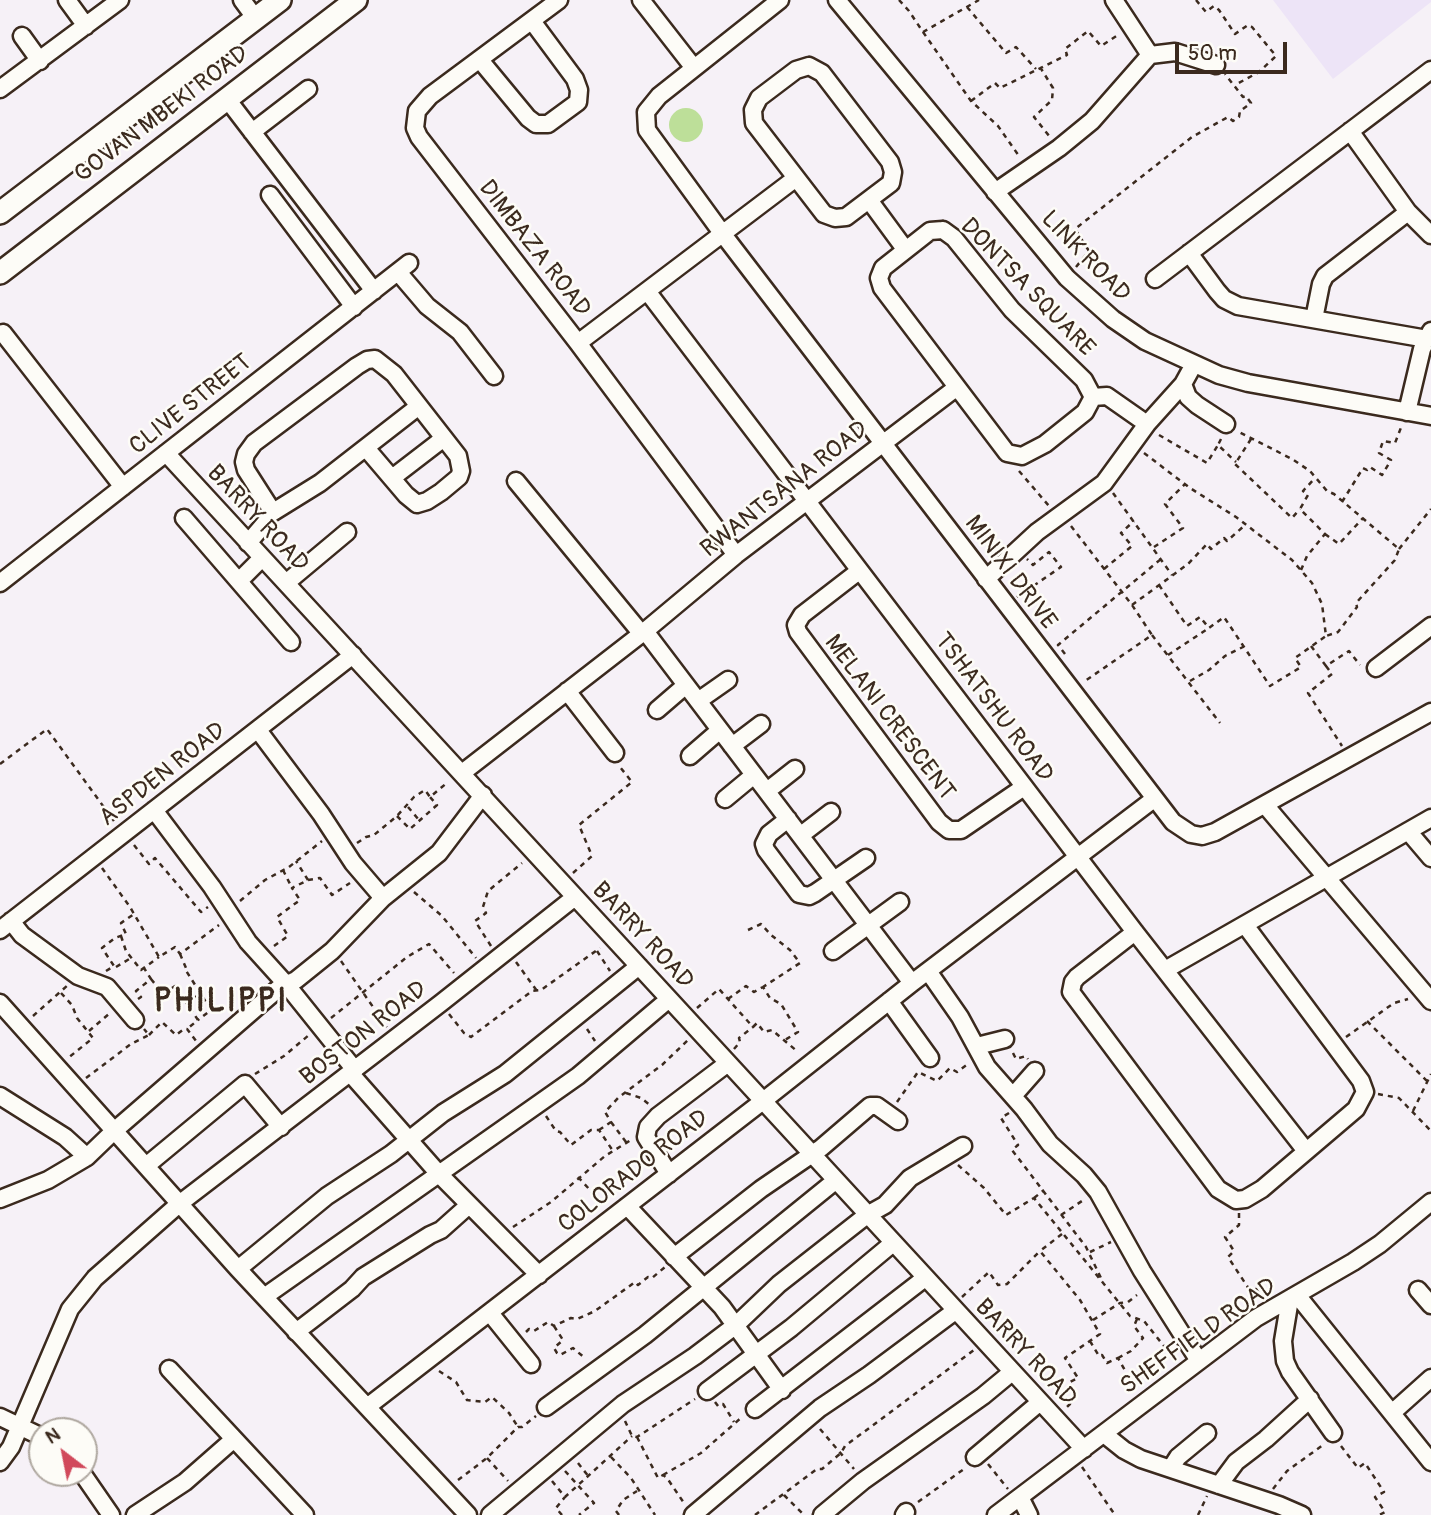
<!DOCTYPE html>
<html>
<head>
<meta charset="utf-8">
<style>
  body { margin:0 }
  #map { position:relative; width:1431px; height:1515px; overflow:hidden; background:#f6f1f7; font-family:Pangolin,sans-serif }
  canvas { display:block }
  .north { position:absolute; left:28px; top:1417px; width:70px; height:70px; box-sizing:border-box; background:#fdfcf7; border:2px solid #afa8a0; border-radius:50%; rotate:328deg; font-size:19px; font-weight:700; line-height:28px; text-align:center; color:#3b2a1e }
  .north::after { content:''; display:block; margin:auto; width:24px; height:32px; background:#d1495b; clip-path:polygon(50% 0,100% 100%,50% 72%,0 100%) }
  .scale { position:absolute; left:1175px; top:42px; width:112px; height:32px; box-sizing:border-box; border:4px solid #3b2a1e; border-top:0; padding-left:9px; font-size:21px; line-height:24px; white-space:nowrap; color:#3b2a1e; -webkit-text-stroke:5px #fdfcf7; paint-order:stroke }
</style>
</head>
<body>
<div id="map">
<canvas width="1431" height="1515"></canvas>
<div class="north">N</div>
<div class="scale">50 m</div>
</div>
<script>
const c = document.querySelector('canvas').getContext('2d');
c.lineJoin = 'round';
function fill(path, color) {
  c.fillStyle = color;
  c.fill(path, 'evenodd');
}
function toPath(rows) {
  const path = new Path2D();
  for (const r of rows) {
    if (r.length === 3) {
      path.moveTo(r[0] + r[2], r[1]);
      path.arc(r[0], r[1], r[2], 0, 2 * Math.PI);
      continue;
    }
    path.moveTo(r[0], r[1]);
    for (let i = 2; i < r.length; i += 2) path.lineTo(r[i], r[i + 1]);
  }
  return path;
}
function strokePath(path, color, width, dash) {
  c.strokeStyle = color;
  c.lineWidth = width;
  c.lineCap = dash ? 'butt' : 'round';
  c.setLineDash(dash || []);
  c.stroke(path);
}
function write(font, color, halo, rows, align = 'center') {
  c.font = font + ' Pangolin,sans-serif';
  c.lineWidth = 5;
  c.setLineDash([]);
  c.textBaseline = 'middle';
  c.strokeStyle = halo;
  c.fillStyle = color;
  for (const [text, x, y, turn = 0] of rows) {
    c.save();
    c.translate(x, y);
    c.rotate((+turn || 0) * Math.PI / 180);
    c.textAlign = isNaN(turn) ? turn : align;
    if (halo) c.strokeText(text, 0, 0);
    c.fillText(text, 0, 0);
    c.restore();
  }
}
const built = toPath([
  [1273,0,1431,0,1431,2,1333,79]
]);
const green = toPath([
  [686,125,17]
]);
const path = toPath([
  [899,0,909,11,923,32,979,0],
  [1196,0,1206,12,1214,6,1219,10,1235,34,1248,25,1252,27,1276,56,1259,72,1235,85],
  [967,7,1006,53,1016,47,1036,69],
  [923,32,971,101,998,126,1019,156],
  [1040,67,1053,88,1052,100,1034,117,1050,137],
  [971,101,995,83,1000,88,1067,55,1065,49,1088,31,1101,46,1118,35],
  [1076,267,1089,251,1075,229,1192,137,1228,117,1233,121,1239,117,1240,111,1251,103,1246,96,1243,97,1225,74],
  [1159,435,1207,463,1218,445],
  [1221,439,1218,445,1236,462],
  [1251,439,1235,464,1292,518,1300,509],
  [1144,453,1190,488,1236,517,1292,560,1312,583,1322,604,1326,636,1338,632,1357,607,1356,603,1395,560,1399,549,1334,494,1327,491,1310,471,1292,459,1239,432],
  [1019,471,1049,506],
  [1113,493,1172,575],
  [1342,502,1363,468,1367,470,1370,467,1382,475,1391,460,1379,453,1383,441,1395,443,1402,425],
  [1071,526,1132,605,1152,635,1085,681],
  [1325,534,1339,544,1363,518],
  [1154,547,1183,528,1165,504,1185,484],
  [1399,549,1431,509],
  [1104,569,1132,546,1121,533,1134,521],
  [1301,570,1307,556,1325,534,1300,509,1308,495,1303,491,1315,478],
  [1159,585,1187,626,1200,617,1209,628,1224,617,1270,686,1301,667,1295,658,1326,636],
  [1017,597,1061,567,1049,552,1033,565,1027,559],
  [1132,605,1188,564,1207,544,1211,549,1224,538,1227,541,1244,526],
  [1152,635,1220,723],
  [1311,646,1326,666,1349,651,1360,665],
  [1065,654,1058,645,1161,559],
  [1168,655,1209,628],
  [1326,666,1332,674,1308,693,1342,746],
  [1190,681,1209,670,1225,656,1243,647],
  [0,764,47,729,114,821],
  [408,807,419,820],
  [397,816,410,829,437,805,430,797],
  [357,843,366,837,374,835,397,816,414,797,425,790,430,797,448,782],
  [134,845,149,864,155,858,201,912,208,907],
  [102,868,130,907,159,957,175,947,180,954,219,925],
  [283,870,292,888],
  [573,873,592,856,579,825,632,782,620,767],
  [308,880,320,878,332,895,350,883],
  [414,892,442,916,476,958],
  [240,901,265,880,289,867,322,841],
  [748,930,761,924,771,935,790,950,800,963,763,987],
  [121,936,126,951,141,970,159,957],
  [274,946,288,936,277,917,300,900,292,888,308,880,296,861],
  [491,946,475,921,486,913,483,907,488,891,522,863],
  [597,951,610,971],
  [180,954,186,968,185,969,211,1010,198,1020],
  [341,961,387,1027],
  [516,962,537,991],
  [116,967,131,958],
  [106,971,114,966,102,948,115,938,126,934,121,923,134,914],
  [151,979,163,994,175,986,198,1020,187,1029],
  [61,993,72,1005,77,1018,93,1038,68,1058],
  [138,999,141,997,136,991,151,979,144,968],
  [728,999,746,986,754,992,763,987,770,998,781,1004,798,1032,785,1040],
  [187,1003,200,994],
  [697,1008,719,989,753,1027,757,1023,764,1032,772,1030,798,1052],
  [449,1014,464,1033,471,1037,532,991,541,990,600,948],
  [33,1016,68,985],
  [331,1018,407,957,429,944,454,973],
  [1367,1021,1428,1082],
  [587,1029,595,1041],
  [89,1031,110,1013],
  [149,1035,162,1022,176,1035,184,1029,187,1029,196,1041],
  [1346,1037,1394,1003,1408,999],
  [734,1049,740,1042,739,1038,753,1027],
  [1013,1053,1016,1059,1026,1056,1028,1059],
  [255,1074,284,1056,309,1035],
  [86,1078,131,1044,149,1035,144,1029],
  [626,1093,641,1098,650,1105],
  [1378,1094,1399,1098,1431,1131],
  [897,1102,918,1072,937,1081,950,1068,957,1072,968,1064],
  [1413,1111,1431,1074],
  [1009,1113,1001,1118,1018,1145,1012,1150,1086,1247,1101,1278],
  [546,1116,556,1131,560,1132,571,1145,591,1130,599,1130,613,1151],
  [611,1122,626,1142],
  [599,1130,611,1122,605,1112,618,1098,662,1065,688,1040],
  [958,1165,984,1188,1006,1215,1034,1198,1130,1316,1144,1321,1175,1360],
  [578,1177,604,1205],
  [1034,1198,1044,1190],
  [1239,1213,1239,1225,1225,1237,1234,1251,1228,1257,1249,1289,1256,1289,1261,1296],
  [1061,1215,1085,1199],
  [513,1227,551,1202,605,1156,631,1140],
  [1062,1234,1040,1251,1080,1300,1100,1334,1065,1358,1078,1378,1070,1382,1070,1389,1075,1395,1070,1404,1065,1409],
  [1090,1252,1111,1242],
  [962,1297,989,1272,998,1285,1007,1284,1040,1251],
  [1093,1320,1120,1303,1128,1302,1137,1295],
  [554,1326,563,1340,554,1348,557,1353,560,1355,573,1348,586,1359],
  [526,1332,529,1329,534,1331,548,1322,554,1326,571,1318,577,1319,595,1311,631,1285,635,1282,638,1285,648,1277,652,1278,665,1267],
  [1090,1341,1099,1356,1102,1355,1107,1363,1118,1358,1127,1374,1140,1387],
  [1118,1358,1131,1351,1143,1338,1134,1326,1137,1319],
  [439,1371,456,1382,467,1400,485,1402,492,1397,509,1413,518,1427],
  [715,1402,718,1406,723,1404,734,1422],
  [625,1421,632,1436,637,1437,695,1399],
  [820,1429,854,1469],
  [637,1437,658,1478,663,1475,667,1478,684,1503],
  [1341,1446,1358,1468,1365,1463,1384,1492,1375,1497,1385,1512,1379,1515],
  [611,1457,631,1478,655,1515],
  [487,1458,508,1481],
  [578,1463,589,1477],
  [988,1464,1008,1489],
  [1082,1467,1115,1515],
  [565,1471,594,1503,579,1515],
  [663,1475,701,1453,742,1417],
  [458,1480,487,1458,518,1427,522,1427,536,1416],
  [552,1481,565,1497,632,1436],
  [1273,1489,1287,1471,1323,1445],
  [784,1495,804,1515],
  [918,1502,964,1469],
  [562,1515,556,1508,565,1497],
  [619,1515,616,1511,623,1500,637,1491],
  [755,1515,817,1469,822,1469,841,1453,845,1446,974,1350],
  [1198,1515,1207,1496]
]);
const minor = toPath([
  [67,0,86,26],
  [242,0,256,19],
  [559,0,430,96,417,111,415,128,419,137,578,343,736,555],
  [641,0,694,68],
  [780,0,659,96,646,112,647,130,722,233,1173,822,1191,834,1202,836,1215,832,1431,712],
  [837,0,1067,278,1113,319,1145,341,1219,375,1248,383,1431,416],
  [1114,0,1150,55],
  [22,36,40,61],
  [480,60,528,118,536,124,548,124,578,102,579,90,575,79,532,21],
  [809,66,822,73,890,162,893,172,891,183,846,217,835,218,824,214,754,123,753,110,759,98,796,70,809,66],
  [0,89,120,0],
  [227,99,374,291],
  [1350,131,1408,212,1431,235],
  [252,132,308,89],
  [995,192,1059,148,1092,121,1150,55,1175,52,1216,65],
  [270,195,354,307],
  [869,200,905,249],
  [943,230,954,238,1012,310,1084,380,1093,397,1085,412,1045,444,1022,456,1007,453,882,288,879,278,883,268,930,231,943,230],
  [1189,253,1217,291,1224,299,1238,306,1427,339],
  [398,272,427,306,460,332,494,376],
  [1155,279,1431,70],
  [647,291,1135,932,1306,1151],
  [1314,319,1321,284,1325,276,1408,212],
  [3,333,123,487],
  [578,343,796,178],
  [1183,384,1188,397,1197,405,1226,424],
  [1093,397,1107,396,1147,424],
  [1407,412,1422,349,1431,331],
  [166,453,1084,1449],
  [392,478,444,438],
  [516,481,641,633],
  [270,514,320,483,419,406],
  [184,518,291,642],
  [248,543,266,522,271,509,246,470,244,462,246,454,254,443,357,366,367,360,375,359,394,374,458,456,461,471,459,477,441,492,427,501,417,504,406,495,366,448],
  [859,571,802,615,796,625,798,632,939,822,949,830,961,830,1024,787],
  [986,579,1037,532,1104,483,1147,424,1183,384,1194,364],
  [239,581,262,558],
  [0,583,409,263],
  [286,583,347,532],
  [645,631,912,983],
  [1376,668,1431,626],
  [567,691,615,753],
  [698,701,728,680],
  [657,710,686,685],
  [258,730,321,814,353,863,383,898],
  [732,746,761,724],
  [690,756,720,730],
  [462,773,645,631,736,555,956,388],
  [767,791,795,769],
  [725,799,754,775],
  [1265,805,1431,1001],
  [154,810,212,887,248,942,286,984,355,1070],
  [788,819,769,834,764,844,766,850,799,894,809,896,815,893,866,858],
  [1408,831,1431,858],
  [801,835,831,812],
  [11,921,22,935,78,976,107,987,135,1020],
  [0,930,353,655],
  [1135,932,1077,977,1073,982,1071,992,1218,1189,1236,1200,1245,1199,1262,1189,1356,1109,1365,1092,1361,1081,1245,925],
  [833,951,900,902],
  [1165,970,1431,818],
  [928,971,960,1017,987,1067,1024,1109,1050,1144,1084,1175,1098,1192,1142,1271,1199,1361],
  [889,1001,930,1058],
  [0,1003,238,1269,468,1515],
  [977,1046,1005,1039],
  [350,1073,439,1174,539,1275],
  [0,1096,65,1137,87,1157],
  [1013,1096,1035,1071],
  [146,1166,245,1084,281,1127],
  [669,1174,646,1137,648,1127,658,1116,728,1063],
  [0,1199,48,1180,87,1157,114,1131,279,988,296,980,332,951,383,898,439,853,483,795],
  [627,1206,722,1307,782,1390],
  [674,1257,761,1189,821,1148,870,1106,877,1106,898,1121],
  [238,1269,327,1196,391,1154,443,1113,505,1074,639,966],
  [1418,1290,1431,1305],
  [1297,1295,1431,1462],
  [264,1297,578,1076,669,999],
  [1290,1299,1283,1341,1285,1361,1290,1372,1333,1433],
  [490,1313,531,1364],
  [296,1332,352,1289,363,1277,430,1235,441,1230,469,1205],
  [169,1369,305,1515],
  [707,1391,791,1328,893,1243],
  [367,1407,763,1101,912,983,1154,799],
  [546,1407,645,1335,835,1181],
  [755,1409,925,1278],
  [1393,1412,1431,1378],
  [0,1417,42,1437],
  [1104,1434,1124,1450,1141,1459,1279,1505,1302,1515],
  [975,1457,1039,1403],
  [0,1462,11,1447,70,1309,95,1278,179,1204,441,1003,575,897],
  [1171,1468,1178,1457,1207,1433],
  [82,1473,111,1515],
  [1219,1485,1236,1462,1266,1439,1310,1399],
  [1020,1497,1029,1515],
  [135,1515,185,1482,234,1439],
  [490,1515,623,1404,695,1356,736,1325,779,1284,867,1215,885,1205,910,1178,963,1146],
  [693,1515,820,1408,869,1375,955,1311],
  [822,1515,863,1481,983,1396,1012,1372],
  [904,1515,906,1512],
  [996,1515,1256,1318,1353,1262,1380,1244,1431,1202]
]);
const major = toPath([
  [0,213,280,0],
  [0,273,356,0]
]);
const streetNames = [
  ["GOVAN MBEKI ROAD",162,115,-37],
  ["DIMBAZA ROAD",534,249,52],
  ["LINK ROAD",1085,257,46],
  ["DONTSA SQUARE",1027,288,46],
  ["CLIVE STREET",191,405,-38],
  ["RWANTSANA ROAD",785,490,-38],
  ["BARRY ROAD",257,519,47],
  ["MINIXI DRIVE",1010,573,53],
  ["TSHATSHU ROAD",993,708,53],
  ["MELANI CRESCENT",889,718,53],
  ["ASPDEN ROAD",163,775,-38],
  ["BARRY ROAD",642,936,47],
  ["BOSTON ROAD",364,1034,-38],
  ["COLORADO ROAD",634,1172,-38],
  ["SHEFFIELD ROAD",1199,1337,-35],
  ["BARRY ROAD",1025,1353,47]
];
const districtNames = [
  ["PHILIPPI",221,1003]
];
fill(built, '#ede4f7');
fill(green, '#bddf99');
strokePath(minor, '#3b2a1e', 21);
strokePath(major, '#3b2a1e', 26);
strokePath(path, '#3b2a1e', 2.5, [5, 5]);
strokePath(minor, '#fdfcf7', 16);
strokePath(major, '#fdfcf7', 21);
write('24px', '#3b2a1e', '#fdfcf7', streetNames);
c.letterSpacing = '2px';
write('bold 32px', '#3b2a1e', '#fdfcf7', districtNames);
c.letterSpacing = '0px';
</script>
</body>
</html>
